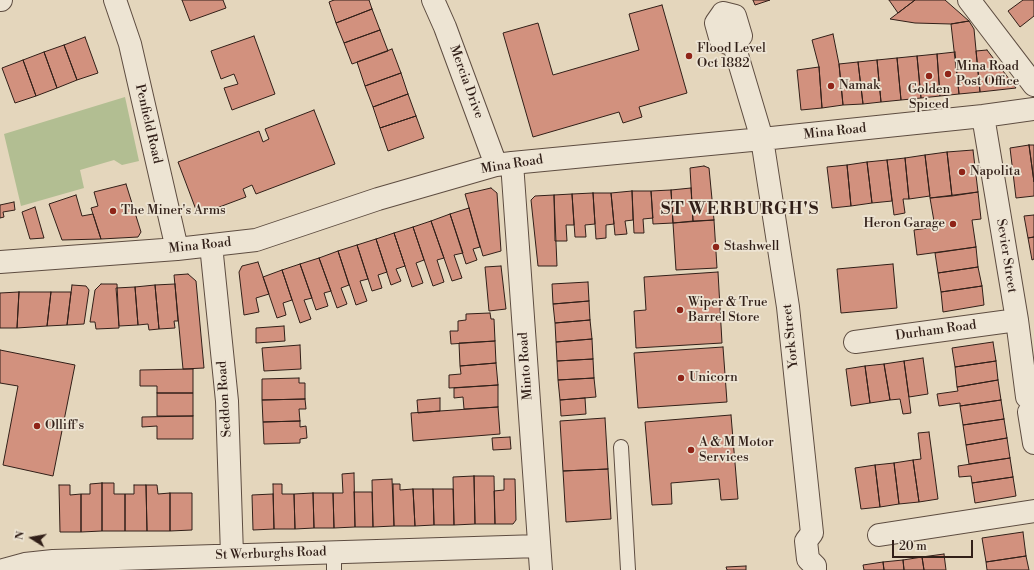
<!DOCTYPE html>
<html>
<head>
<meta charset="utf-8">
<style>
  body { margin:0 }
  #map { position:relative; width:1034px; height:570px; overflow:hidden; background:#e4d6bc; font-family:"Libre Bodoni",serif }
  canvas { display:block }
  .north { position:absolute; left:12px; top:518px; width:40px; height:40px; -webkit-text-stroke:3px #ede4d3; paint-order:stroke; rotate:281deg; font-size:11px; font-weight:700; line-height:16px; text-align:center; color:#311f18 }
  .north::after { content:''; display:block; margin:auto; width:14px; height:18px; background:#311f18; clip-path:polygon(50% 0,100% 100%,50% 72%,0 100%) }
  .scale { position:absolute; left:892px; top:540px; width:81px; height:18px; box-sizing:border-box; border:2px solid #311f18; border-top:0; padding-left:5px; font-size:12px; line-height:14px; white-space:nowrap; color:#311f18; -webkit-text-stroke:3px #ede4d3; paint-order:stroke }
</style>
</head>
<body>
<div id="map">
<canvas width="1034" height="570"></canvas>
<div class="north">N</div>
<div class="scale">20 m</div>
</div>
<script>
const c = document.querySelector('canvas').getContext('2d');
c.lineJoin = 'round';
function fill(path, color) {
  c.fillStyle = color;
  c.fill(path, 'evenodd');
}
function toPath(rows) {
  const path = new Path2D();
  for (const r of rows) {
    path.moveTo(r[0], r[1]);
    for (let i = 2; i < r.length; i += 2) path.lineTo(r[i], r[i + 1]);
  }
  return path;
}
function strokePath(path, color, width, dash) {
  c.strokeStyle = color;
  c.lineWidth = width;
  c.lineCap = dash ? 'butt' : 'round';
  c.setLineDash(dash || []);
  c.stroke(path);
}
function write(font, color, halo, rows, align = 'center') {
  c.font = font + ' "Libre Bodoni",serif';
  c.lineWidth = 3.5;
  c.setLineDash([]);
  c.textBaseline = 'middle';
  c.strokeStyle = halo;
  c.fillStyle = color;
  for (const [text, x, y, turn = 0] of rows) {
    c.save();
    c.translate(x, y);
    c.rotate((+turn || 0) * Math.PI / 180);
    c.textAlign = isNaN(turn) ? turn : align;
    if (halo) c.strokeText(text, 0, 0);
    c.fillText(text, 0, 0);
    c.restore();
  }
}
const green = toPath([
  [125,97,139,161,122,165,114,160,80,170,84,188,21,206,4,134]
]);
const building = toPath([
  [182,0,223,0,226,8,190,21,182,0],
  [334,0,369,0,372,9,336,23,329,2,334,0],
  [753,0,770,0,755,5,753,0],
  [889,0,915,0,898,13,889,0],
  [915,0,945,0,969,21,951,24,915,23,890,19,915,0],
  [1023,0,1034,0,1034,16,1020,27,1008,11,1023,0],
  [662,5,687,93,639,107,642,117,623,123,619,112,533,137,503,33,538,23,553,75,639,50,629,14,662,5],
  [372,9,380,30,344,43,336,23,372,9],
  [969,21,974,29,980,92,959,94,951,24,969,21],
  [380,30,388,51,352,64,344,43,380,30],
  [833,34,839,64,843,105,822,108,819,67,812,40,833,34],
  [254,36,275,94,232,110,224,88,238,84,234,74,221,79,211,51,254,36],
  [85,37,98,73,77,80,64,45,85,37],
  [64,45,77,80,57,88,44,52,64,45],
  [392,49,401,73,365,86,357,62,392,49],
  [987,50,1016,88,980,92,976,51,987,50],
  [44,52,57,88,36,96,23,60,44,52],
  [955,52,959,94,940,96,937,54,955,52],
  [937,54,940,96,921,98,917,56,937,54],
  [917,56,921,98,901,100,897,58,917,56],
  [897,58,901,100,881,102,877,60,897,58],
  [23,60,36,96,15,103,2,68,23,60],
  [877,60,881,102,863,104,858,62,877,60],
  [858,62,863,104,843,105,839,64,858,62],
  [819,67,822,108,801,110,797,70,819,67],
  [401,73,408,94,373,107,365,86,401,73],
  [408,94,416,116,380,128,373,107,408,94],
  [314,110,335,164,256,194,252,185,243,189,246,197,198,215,178,162,259,131,263,142,269,139,265,129,314,110],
  [416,116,424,138,388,151,380,128,416,116],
  [1029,145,1034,145,1034,182,1029,145],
  [1029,145,1034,182,1034,196,1016,198,1010,148,1029,145],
  [973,150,978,192,952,196,947,152,973,150],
  [947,152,952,196,930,198,925,155,947,152],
  [925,155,930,196,909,199,905,158,925,155],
  [905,158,909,199,903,199,905,213,894,215,887,160,905,158],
  [887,160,892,201,872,203,867,162,887,160],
  [867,162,872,203,851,206,847,165,867,162],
  [847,165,851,206,832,208,827,167,847,165],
  [704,166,709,168,714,220,693,221,690,168,704,166],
  [126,184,141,232,138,237,101,239,91,208,98,206,94,192,126,184],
  [491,188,497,193,501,251,483,256,465,194,491,188],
  [691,188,693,221,673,223,671,190,691,188],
  [671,190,673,223,653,224,651,191,671,190],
  [632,191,651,191,653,218,643,219,644,233,634,233,632,191],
  [632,191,633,220,625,221,627,234,615,235,611,193,632,191],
  [978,192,981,219,972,220,976,247,917,255,914,230,935,227,930,198,978,192],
  [593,193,611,193,614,224,606,225,606,238,596,239,593,193],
  [593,193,595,224,585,225,586,237,575,237,572,194,593,193],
  [572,194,574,225,566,225,567,241,555,241,554,195,572,194],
  [76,195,82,216,93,214,101,239,62,240,49,204,76,195],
  [554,195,557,266,538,266,531,200,535,196,554,195],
  [14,202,15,210,3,212,4,217,0,218,0,205,14,202],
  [35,207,44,238,30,239,22,212,35,207],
  [469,208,480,247,473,249,477,260,466,264,450,214,469,208],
  [450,214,463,253,454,255,462,278,452,281,431,221,450,214],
  [1034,215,1034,237,1028,238,1024,216,1034,215],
  [714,220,717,268,676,270,673,223,714,220],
  [431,221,444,258,437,260,444,282,433,286,413,227,431,221],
  [413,227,424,260,416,263,423,283,412,287,394,233,413,227],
  [394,233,405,266,396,269,401,281,391,285,376,239,394,233],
  [1034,237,1034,259,1032,260,1028,238,1034,237],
  [376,239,387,272,378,275,382,288,372,291,357,245,376,239],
  [357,245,368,279,360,281,367,301,356,305,338,251,357,245],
  [976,247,978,267,938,273,935,253,976,247],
  [338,251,349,285,341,288,347,304,337,308,319,258,338,251],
  [319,258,331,291,324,293,328,306,316,310,300,264,319,258],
  [258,262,269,294,256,298,259,312,244,315,239,272,242,266,258,262],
  [300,264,312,298,304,300,311,319,300,323,282,270,300,264],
  [893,264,897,308,841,313,837,269,893,264],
  [501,266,506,309,489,311,485,267,501,266],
  [978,267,982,286,941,292,938,273,978,267],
  [282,270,292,300,283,303,286,315,277,318,263,277,282,270],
  [718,272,722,343,636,348,634,311,646,310,644,277,718,272],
  [188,274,196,281,204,368,183,369,174,275,188,274],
  [588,282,589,301,553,304,552,284,588,282],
  [101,284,117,284,119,328,96,329,95,322,90,322,95,290,101,284],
  [175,284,178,321,174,321,175,328,159,329,155,285,175,284],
  [72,285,86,286,89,290,84,324,67,325,72,285],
  [155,285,159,329,149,330,148,324,138,325,135,287,155,285],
  [982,286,984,305,943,312,941,292,982,286],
  [135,287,138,325,119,326,116,288,135,287],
  [19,292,51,292,47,326,17,328,19,292],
  [19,292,17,328,0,328,0,293,19,292],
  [51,292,71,292,67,325,47,326,51,292],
  [589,301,590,320,555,323,553,304,589,301],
  [490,313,491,319,494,319,495,341,451,344,450,331,458,331,458,321,466,320,466,314,490,313],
  [590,320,592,339,556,342,555,323,590,320],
  [284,326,285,341,256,343,256,328,284,326],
  [592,339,593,359,557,361,556,342,592,339],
  [495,341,496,363,460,366,459,343,495,341],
  [993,342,996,361,955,367,952,348,993,342],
  [300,345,301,369,264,371,262,348,300,345],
  [723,347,727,402,638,408,634,353,723,347],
  [0,350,75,365,53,476,3,465,18,386,0,383,0,350],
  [923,358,928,394,909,397,904,361,923,358],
  [593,359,594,378,558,380,557,361,593,359],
  [904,361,911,413,903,414,900,399,890,400,884,364,904,361],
  [996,361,998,380,957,387,955,367,996,361],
  [496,363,498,385,449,388,449,375,461,374,460,366,496,363],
  [884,364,890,400,870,403,865,366,884,364],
  [865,366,870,403,851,406,846,369,865,366],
  [193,369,193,393,157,393,157,386,140,386,140,370,193,369],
  [299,378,299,383,305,383,305,399,262,400,262,379,299,378],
  [594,378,596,397,560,400,558,380,594,378],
  [998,380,1001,400,960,406,960,403,939,406,937,394,958,391,957,387,998,380],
  [498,385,498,407,464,409,463,397,454,398,454,388,498,385],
  [157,393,193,393,193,416,157,416,157,393],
  [440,398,440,411,418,413,417,400,440,398],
  [585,398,586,414,561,416,560,400,585,398],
  [305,399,306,409,299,409,300,421,263,422,262,400,305,399],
  [1001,400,1004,419,963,425,960,406,1001,400],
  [498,407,500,434,413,441,411,413,498,407],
  [731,415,738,499,721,500,719,479,671,483,672,504,652,505,645,422,731,415],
  [193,416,193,439,157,439,157,426,142,427,142,417,193,416],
  [605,418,608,469,563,471,560,421,605,418],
  [1004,419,1007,438,966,445,963,425,1004,419],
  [300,421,300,427,306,426,307,438,300,439,300,443,264,444,263,422,300,421],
  [929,432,938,499,919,502,913,460,921,459,918,433,929,432],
  [510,437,511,449,493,450,492,438,510,437],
  [1007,438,1010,458,969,464,966,445,1007,438],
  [1010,458,1013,477,972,483,971,476,959,477,958,466,1010,458],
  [913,460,919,502,899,504,894,463,913,460],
  [894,463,899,504,880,507,875,465,894,463],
  [875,465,880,507,861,509,855,468,875,465],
  [608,469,611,519,566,522,563,471,608,469],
  [354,473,355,527,334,528,333,493,343,493,342,474,354,473],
  [474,476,494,476,495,524,475,524,474,476],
  [474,476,475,524,454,525,453,477,474,476],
  [1013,477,1016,496,975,503,972,483,1013,477],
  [392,479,394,526,373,527,372,480,392,479],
  [504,479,515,479,516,520,513,524,495,524,494,491,504,490,504,479],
  [102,483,102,531,81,532,81,494,90,494,90,484,102,483],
  [102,483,114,483,114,494,125,494,125,531,102,531,102,483],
  [273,484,282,484,282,494,294,494,295,529,274,529,273,484],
  [393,484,400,484,400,490,413,489,415,526,394,526,393,484],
  [59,485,70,485,70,495,81,494,81,532,60,532,59,485],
  [134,485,146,485,147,531,125,531,125,494,134,494,134,485],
  [146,485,157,485,158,494,170,493,170,531,147,531,146,485],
  [413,489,433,489,434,525,415,526,413,489],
  [433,489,453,489,454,525,434,525,433,489],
  [354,492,372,492,373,527,355,527,354,492],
  [170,493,192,493,192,530,170,531,170,493],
  [313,493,333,493,334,528,314,528,313,493],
  [313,493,314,528,295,529,294,494,313,493],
  [273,494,274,529,253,530,252,495,273,494],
  [1023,532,1026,556,986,562,982,538,1023,532],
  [944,554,946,570,924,570,922,557,944,554],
  [1026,556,1029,570,987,570,986,562,1026,556],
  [922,557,924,570,904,570,903,560,922,557],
  [903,560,904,570,884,570,883,562,903,560],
  [883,562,884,570,864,570,863,565,883,562],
  [746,566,746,570,727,570,726,567,746,566]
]);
const lane = toPath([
  [621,447,628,570],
  [334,552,334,570]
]);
const street = toPath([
  [0,0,1,0],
  [115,0,130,44,177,249],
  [433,0,445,27,496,165],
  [969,0,1034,85],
  [723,13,735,16,741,36,734,45],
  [723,13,716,23,721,41,734,45],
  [734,45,762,139,788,307,812,533,806,541,808,559,815,566,815,570],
  [983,116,1017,320,1027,397],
  [512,163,541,570],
  [211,245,227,401,232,555],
  [0,262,177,249,256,240,378,199,496,165,512,163,762,139,983,116,1034,109],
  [855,342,1017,320],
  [1029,412,1034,443],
  [879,535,1034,511],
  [3,570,25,564,53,561,539,546]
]);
const markers = [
  [689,56,4,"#8f2418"],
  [948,74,4,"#8f2418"],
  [929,76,4,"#8f2418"],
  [831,86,4,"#8f2418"],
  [962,172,4,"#8f2418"],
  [113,211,4,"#8f2418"],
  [953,224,4,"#8f2418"],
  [716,247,4,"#8f2418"],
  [680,310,4,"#8f2418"],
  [681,378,4,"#8f2418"],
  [37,426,4,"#8f2418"],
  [691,450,4,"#8f2418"]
];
const poiNames = [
  ["Flood Level",697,49],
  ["Oct 1882",697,64],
  ["Mina Road",956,67],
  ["Post Office",956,82],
  ["Namak",839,86],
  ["Golden",929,90,"center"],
  ["Spiced",929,105,"center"],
  ["Napolita",970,172],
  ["The Miner's Arms",121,211],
  ["Heron Garage",945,224,"right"],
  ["Stashwell",724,247],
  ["Wiper & True",688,303],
  ["Barrel Store",688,318],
  ["Unicorn",689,378],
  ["Olliff's",45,426],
  ["A & M Motor",699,443],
  ["Services",699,458]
];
const streetNames = [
  ["Mercia Drive",466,82,70],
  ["Penfield Road",148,124,77],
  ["Mina Road",835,132,-6],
  ["Mina Road",512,165,-9],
  ["Mina Road",200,246,-6],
  ["Sevier Street",1006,256,81],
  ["Durham Road",936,331,-8],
  ["York Street",791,336,-96],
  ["Minto Road",526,366,-94],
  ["Seddon Road",225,399,-94],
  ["St Werburghs Road",271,554,-2]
];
const districtNames = [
  ["ST WERBURGH'S",740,210]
];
fill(green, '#b2be92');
fill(building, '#d2917e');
strokePath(building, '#311f18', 1);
strokePath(lane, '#5e4d41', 16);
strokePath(street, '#5e4d41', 24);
strokePath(lane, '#ede4d3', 14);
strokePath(street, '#ede4d3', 22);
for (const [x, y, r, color] of markers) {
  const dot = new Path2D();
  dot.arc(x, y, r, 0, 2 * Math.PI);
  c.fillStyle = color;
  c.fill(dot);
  strokePath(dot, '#ede4d3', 1.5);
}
write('13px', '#311f18', '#ede4d3', poiNames, 'left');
write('13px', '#311f18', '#ede4d3', streetNames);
c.letterSpacing = '1px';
write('bold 17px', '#311f18', '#ede4d3', districtNames);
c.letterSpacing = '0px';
</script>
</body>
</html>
